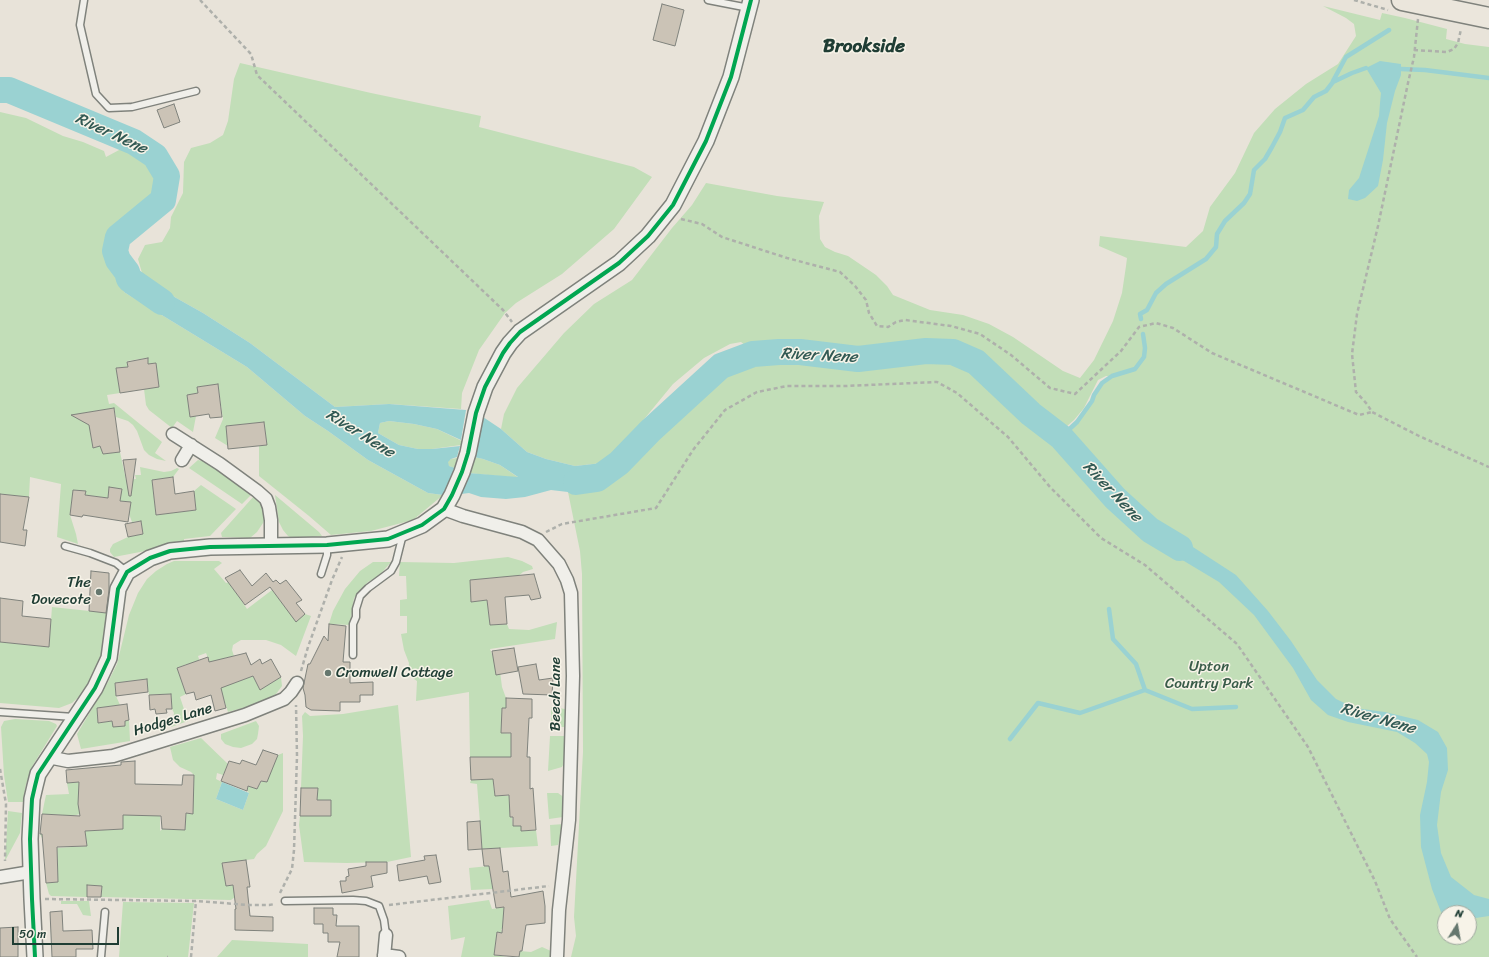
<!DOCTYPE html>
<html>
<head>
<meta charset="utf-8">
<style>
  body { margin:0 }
  #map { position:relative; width:1489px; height:957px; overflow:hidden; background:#e8e3d9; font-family:Sriracha,sans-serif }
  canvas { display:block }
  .north { position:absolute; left:1437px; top:905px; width:40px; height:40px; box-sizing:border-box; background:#f7f3e8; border:1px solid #a1aaa0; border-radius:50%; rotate:11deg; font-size:11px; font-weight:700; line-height:16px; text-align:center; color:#1f3d34 }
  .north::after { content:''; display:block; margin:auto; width:14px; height:18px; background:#65776e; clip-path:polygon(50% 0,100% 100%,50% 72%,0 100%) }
  .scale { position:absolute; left:12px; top:927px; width:107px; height:18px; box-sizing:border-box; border:2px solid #1f3d34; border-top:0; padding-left:5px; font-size:12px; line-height:14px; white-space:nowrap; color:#1f3d34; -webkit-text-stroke:3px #f7f3e8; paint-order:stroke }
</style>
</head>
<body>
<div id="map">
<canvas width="1489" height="957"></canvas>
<div class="north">N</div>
<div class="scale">50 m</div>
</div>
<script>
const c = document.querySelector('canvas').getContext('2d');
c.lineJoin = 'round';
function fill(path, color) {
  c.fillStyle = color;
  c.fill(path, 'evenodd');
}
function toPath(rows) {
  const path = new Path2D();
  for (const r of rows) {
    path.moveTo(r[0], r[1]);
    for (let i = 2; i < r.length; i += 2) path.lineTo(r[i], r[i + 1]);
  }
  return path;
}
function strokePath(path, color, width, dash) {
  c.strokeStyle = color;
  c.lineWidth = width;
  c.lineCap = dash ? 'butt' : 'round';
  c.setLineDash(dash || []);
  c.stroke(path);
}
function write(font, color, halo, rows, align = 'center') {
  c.font = font + ' Sriracha,sans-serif';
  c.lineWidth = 3;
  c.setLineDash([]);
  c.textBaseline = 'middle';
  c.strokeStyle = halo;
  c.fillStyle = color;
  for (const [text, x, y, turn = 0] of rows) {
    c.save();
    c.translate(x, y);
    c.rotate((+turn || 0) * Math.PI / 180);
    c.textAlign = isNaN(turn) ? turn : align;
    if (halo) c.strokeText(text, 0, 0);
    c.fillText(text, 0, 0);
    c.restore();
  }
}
const green = toPath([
  [1323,6,1380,20,1382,13,1405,18,1447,29,1446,39,1465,44,1489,47,1489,957,571,957,576,936,574,917,583,752,582,574,580,551,568,492,590,492,607,485,631,464,721,366,753,354,779,352,800,352,858,359,926,351,953,352,976,362,1023,406,1061,437,1077,422,1092,401,1094,395,1102,383,1111,376,1106,376,1098,380,1084,408,1074,420,1066,427,1061,427,1047,414,1037,408,996,372,974,355,949,347,906,347,853,353,828,350,806,346,779,345,751,350,741,342,730,344,704,358,673,384,645,418,625,445,602,463,575,466,546,459,527,452,501,429,504,414,517,388,564,333,594,304,632,280,672,228,692,205,706,183,777,196,824,202,819,216,820,239,825,247,835,252,848,256,876,275,887,286,893,295,930,310,963,315,989,324,1013,337,1063,371,1080,378,1094,360,1113,321,1122,293,1126,266,1127,258,1099,246,1100,236,1186,247,1203,231,1210,207,1235,173,1254,133,1275,109,1306,84,1338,64,1356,36,1354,24,1346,18],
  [1445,913,1469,913,1469,937,1445,937],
  [240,63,371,93,481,116,479,127,634,167,652,177,614,229,562,274,516,303,505,313,479,350,462,393,461,409,389,404,335,407,250,343,203,313,162,290,142,273,138,259,145,245,162,242,170,228,171,217,183,193,184,162,191,148,210,143,223,135,228,121,234,79],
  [0,112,26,118,63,136,83,142,104,151,106,157,134,142,155,156,167,176,163,200,118,237,115,251,127,272,129,279,133,283,124,292,247,367,305,416,328,431,368,460,428,493,443,495,413,520,371,531,331,535,309,516,259,476,259,446,267,445,264,422,226,426,228,446,215,438,223,419,218,384,197,387,198,393,187,395,190,417,196,416,193,432,177,421,172,428,149,410,146,405,144,389,159,387,156,363,148,364,147,358,127,361,128,367,116,368,120,393,107,395,109,404,114,403,162,442,155,453,166,461,157,459,149,455,144,450,137,431,133,425,128,421,116,417,114,408,84,413,81,416,94,421,91,435,93,448,100,446,103,454,120,452,126,480,136,479,135,475,141,475,140,467,164,472,171,471,177,468,179,469,173,477,152,480,156,515,196,510,194,491,201,485,236,509,210,536,184,539,184,541,166,543,166,547,114,557,110,552,110,549,113,544,128,537,143,534,141,521,132,522,129,514,131,502,120,501,121,489,109,488,108,498,85,495,86,491,73,490,70,515,76,534,78,544,57,537,61,484,30,477,29,497,0,494],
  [389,421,414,424,437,429,468,444,432,449,418,449,399,445,378,433,380,423],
  [470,456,483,459,500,465,519,478,468,473,449,466,447,462,451,459],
  [198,460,206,462,251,495,242,504,189,468],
  [275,495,319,532,322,536,294,539,288,536,283,530,279,522],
  [254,496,262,504,264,513,265,518,263,523,257,532,250,538,222,537,221,533],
  [508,557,522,561,532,566,533,569,523,572,515,579,501,577,470,580,471,602,487,600,490,625,507,624,509,629,529,630,557,622,555,639,490,649,493,657,498,656,502,687,506,698,506,708,502,708,501,733,513,734,513,737,511,737,511,757,506,757,493,783,495,796,509,796,513,826,521,826,522,831,536,830,538,846,482,849,477,784,470,783,471,780,487,779,487,757,470,757,469,692,416,701,417,681,408,675,409,663,404,650,401,634,407,633,407,616,400,616,400,600,407,599,406,576,399,576,400,562,454,563],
  [174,561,219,561,222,563,214,569,226,583,229,582,247,609,272,590,296,621,305,614,311,616,296,656,281,645,266,640,241,640,233,645,232,650,234,656,225,658,234,683,253,676,260,690,281,677,282,686,276,694,266,700,250,706,228,712,212,663,210,663,206,653,198,656,204,674,191,678,187,664,177,668,186,694,180,697,188,721,171,727,174,713,172,709,171,694,149,695,146,679,115,683,116,696,120,705,97,708,98,723,112,721,125,726,125,721,129,720,130,741,81,749,77,734,108,682,117,664,129,615,138,593,147,579,156,571,167,564],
  [373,562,391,562,378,577,368,582,354,598,350,625,329,624,333,611,345,589,360,571],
  [52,607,108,613,103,655,95,674,84,692,72,703,59,708,0,703,0,642,49,647],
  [398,705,411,857,387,862,347,863,304,862,299,825,300,816,331,815,331,800,317,800,317,788,301,788,303,736,302,716,305,712,310,716,343,714],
  [551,707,565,709,565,727,551,727],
  [15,719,49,721,56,724,57,726,33,765,26,784,23,802,8,802,4,775,1,727,4,721],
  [256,721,259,726,258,734,257,739,252,744,241,748,233,747,225,744,221,739,221,734],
  [550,736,564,736,564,763,562,767,548,771],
  [201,738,228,764,223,775,217,773,216,779,222,782,216,799,243,810,249,793,247,791,248,786,257,789,278,755,283,753,283,811,266,846,257,854,254,859,222,863,226,886,233,885,235,897,231,900,101,897,102,886,88,885,87,897,51,896,49,894,46,883,58,882,57,848,87,846,85,831,123,829,122,800,160,816,160,831,162,829,185,830,186,813,192,814,194,775,191,772,180,767,173,760,170,747],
  [79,782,80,814,72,816,74,834,42,838,40,834,63,815,42,814,46,795,69,794,67,783],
  [547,793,558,793,565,798,563,817,549,819],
  [8,811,22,813,20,833,5,861],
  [564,824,558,845,551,846,550,825],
  [489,866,493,889,471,890,469,868],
  [489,900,492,909,504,907,505,914,524,925,501,929,502,933,497,932,494,955,507,957,461,957,465,937,451,940,448,906],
  [61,901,89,901,91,916,83,915,77,904,61,904],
  [123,902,194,903,188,957,119,957],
  [232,940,308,944,308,957,217,957],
  [542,947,551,951,552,957,519,957,520,951,531,952]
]);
const water = toPath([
  [1380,61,1401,64,1401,75,1395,91,1387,123,1383,160,1378,186,1365,198,1357,201,1348,199,1349,190,1359,178,1379,116,1380,103,1381,93,1366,68],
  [142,273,162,290,203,313,250,343,335,407,389,404,466,410,461,440,437,429,414,424,389,421,380,423,378,433,399,445,418,449,432,449,460,446,457,457,451,459,448,462,449,466,455,468,451,480,443,495,428,493,368,460,328,431,305,416,247,367,124,292],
  [483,417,501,429,527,452,546,459,575,466,602,463,615,478,607,485,590,492,568,492,551,490,525,497,506,499,481,497,469,493,461,494,468,473,518,477,500,465,483,459,474,457],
  [1156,523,1236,575,1268,611,1291,641,1317,680,1336,699,1355,708,1385,712,1418,720,1438,732,1447,748,1448,770,1441,792,1437,825,1441,853,1451,877,1474,895,1489,899,1489,916,1469,919,1469,913,1445,913,1445,915,1441,912,1432,889,1421,847,1420,815,1427,782,1429,762,1427,754,1415,743,1397,732,1348,722,1328,715,1311,700,1293,668,1254,615,1219,582,1144,537],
  [222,782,249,793,243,810,216,799]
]);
const stream = toPath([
  [1401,69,1425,70,1489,78],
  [1333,81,1346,57,1389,30],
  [1141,319,1140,314,1147,310,1156,293,1166,284,1206,259,1216,247,1217,234,1225,221,1244,203,1250,194,1254,170,1265,159,1272,147,1280,132,1285,118,1303,110,1314,97,1326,91,1333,82,1352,73,1366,68],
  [1061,437,1077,422,1092,401,1094,395,1102,383,1112,376,1135,369,1144,357,1145,348,1143,334],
  [1109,609,1113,639,1136,664,1145,690],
  [1010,739,1038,703,1080,713,1145,690,1192,709,1236,707]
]);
const river = toPath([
  [0,90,9,90,134,142,155,156,167,176,163,200,118,237,115,251,118,260,127,272,129,279,162,302],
  [576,482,597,479,619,463,650,431,721,366,753,354,779,352,800,352,858,359,926,351,953,352,976,362,1031,414,1061,437,1115,498,1150,530,1180,548]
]);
const building = toPath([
  [662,4,684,10,675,46,653,40,662,4],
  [174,104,180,122,164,128,157,110,174,104],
  [148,358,148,364,156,363,159,387,120,393,116,368,128,367,127,362,148,358],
  [218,384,222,417,210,418,209,414,190,417,187,395,198,393,197,387,218,384],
  [114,408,120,452,103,454,100,446,93,448,89,425,71,415,114,408],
  [264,422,267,445,228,449,226,426,264,422],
  [136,459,131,496,129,496,123,460,136,459],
  [173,477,175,494,194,491,196,510,156,515,152,480,173,477],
  [109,487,122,489,120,501,131,502,128,522,83,515,82,517,70,515,73,490,86,491,85,495,108,498,109,487],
  [0,494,29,497,23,530,27,530,25,546,0,542,0,494],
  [141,521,143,534,128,537,125,524,141,521],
  [240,570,252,586,266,573,273,582,276,580,280,584,286,580,302,600,296,603,305,614,296,622,270,587,245,605,225,578,240,570],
  [91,571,109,573,109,590,106,613,89,611,91,571],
  [534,574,541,598,531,600,529,595,505,597,507,624,490,625,487,600,471,602,470,580,534,574],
  [0,598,23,601,22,616,51,619,49,647,0,642,0,598],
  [329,624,346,626,343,662,350,662,350,683,373,682,373,695,360,695,360,702,340,702,340,711,311,710,306,707,305,695,303,688,308,664,310,664,324,636,328,641,329,624],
  [514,648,518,671,496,675,492,651,514,648],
  [246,653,251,665,260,659,262,664,271,659,281,677,260,690,253,676,221,688,226,708,215,711,211,695,196,700,194,692,186,694,177,668,208,657,209,662,246,653],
  [536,664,539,680,553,678,552,695,523,694,518,667,536,664],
  [147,679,148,692,116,696,115,683,147,679],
  [171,694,172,709,166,709,167,713,156,714,155,709,150,710,149,695,171,694],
  [506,698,532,699,532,718,529,718,527,757,530,757,530,789,533,788,536,830,521,831,521,826,513,826,513,817,510,817,509,795,495,796,493,779,471,780,470,757,511,757,511,733,501,733,502,708,506,708,506,698],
  [127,704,129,720,125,721,125,726,113,727,112,721,98,723,97,708,127,704],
  [263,750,278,755,267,782,261,781,257,789,248,786,247,791,221,781,229,761,240,764,242,760,256,765,263,750],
  [135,761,135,784,182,785,183,775,194,775,193,814,186,813,185,830,162,829,161,816,123,815,123,829,85,831,87,846,57,847,58,882,46,883,42,834,40,834,42,814,80,816,78,804,79,782,67,783,66,770,121,765,121,762,135,761],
  [301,788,318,788,317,800,331,800,331,816,300,816,301,788],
  [480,821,482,849,468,850,467,822,480,821],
  [500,848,503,872,508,871,511,897,543,891,545,906,545,923,526,925,522,951,520,951,519,957,494,955,497,932,502,933,504,907,496,908,489,866,484,866,482,849,500,848],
  [436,855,441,882,429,884,427,876,399,881,397,865,425,860,424,856,436,855],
  [246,860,250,887,247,887,250,916,273,917,273,931,235,930,235,909,236,909,233,885,226,886,222,863,246,860],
  [366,862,387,862,387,873,371,876,373,887,342,893,340,881,346,881,346,877,349,876,348,869,366,866,366,862],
  [87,885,102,886,101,897,87,897,87,885],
  [314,908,333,908,333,915,337,915,336,926,359,926,359,957,337,957,340,942,328,942,328,933,323,933,323,924,314,924,314,908],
  [62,911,63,931,92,930,93,949,76,949,76,957,52,957,50,912,62,911],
  [18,927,18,957,0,957,0,928,18,927]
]);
const path = toPath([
  [200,0,251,54,257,75,503,310,512,322],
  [1354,0,1388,10],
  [1418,19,1414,57,1408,83,1378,226,1357,314,1352,354,1356,392,1367,404,1372,412,1419,436,1489,467],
  [1414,50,1447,52,1454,49,1458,43,1461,29],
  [681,219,702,224,722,237,787,258,840,272,855,286,866,300,869,313,877,326,888,327,896,322,905,320,951,326,980,334,1011,355,1050,388,1075,394,1121,351,1139,327,1156,323,1173,328,1212,353,1359,415,1372,412],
  [546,532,562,524,656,508,693,450,725,410,757,392,787,386,845,386,937,382,957,393,1008,437,1050,487,1101,538,1145,565,1237,644,1308,747,1375,881,1390,919,1417,957],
  [301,671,308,647,332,580,342,557],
  [0,769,6,804,5,861],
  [280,893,292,869,294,850,297,756,296,705],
  [45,899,196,901,249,905,269,905,275,904],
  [389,905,549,886],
  [167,957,168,957],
  [191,957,196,901]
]);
const service = toPath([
  [84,0,80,25,96,94,109,108,132,107,196,91],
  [708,0,749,8],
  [65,546,90,553,116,563,127,572],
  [321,574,327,555,327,545],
  [353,655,353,624,356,617,356,609,360,596,368,588,391,571,396,562,403,534],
  [0,712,74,717],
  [285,901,353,900,366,901,379,906,384,920,386,935],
  [101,957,105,912]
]);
const minor = toPath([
  [173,434,220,464,257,491,266,499,269,507,271,520,271,547],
  [182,460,191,445],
  [444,509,463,516,522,532,538,540,559,564,567,580,571,593,573,676,569,820,559,910,557,957],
  [48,757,68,761,113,756,245,715,284,699,291,692,297,683],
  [0,877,31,872],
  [384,955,399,957],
  [384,957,386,935]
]);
const tertiary = toPath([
  [35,957,32,899,30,839,32,799,35,786,38,774,95,688,109,658,118,589,127,572,150,558,170,551,210,547,327,545,388,539,422,525,444,509,452,495,462,472,468,453,476,413,485,387,503,353,510,343,520,332,619,263,648,236,673,205,706,141,731,77,751,0]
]);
const trunk = toPath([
  [1402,0,1489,18]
]);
const bus1 = toPath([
  [35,957,32,899,30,839,32,799,35,786,38,774,95,688,109,658,118,589,127,572,150,558,170,551,210,547,327,545,388,539,422,525,444,509,452,495,462,472,468,453,476,413,485,387,503,353,510,343,520,332,619,263,648,236,673,205,706,141,731,77,751,0]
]);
const markers = [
  [99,592,4,"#65776e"],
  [328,673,4,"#65776e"]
];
const poiNames = [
  ["The",91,583],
  ["Dovecote",91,600],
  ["Cromwell Cottage",336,673,"left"]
];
const parkNames = [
  ["Upton",1209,667],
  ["Country Park",1209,684]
];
const streetNames = [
  ["Beech Lane",556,694,-90],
  ["Hodges Lane",173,720,-17]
];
const waterNames = [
  ["River Nene",111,134,25],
  ["River Nene",819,356,3],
  ["River Nene",360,434,32],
  ["River Nene",1112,492,46],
  ["River Nene",1378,719,16]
];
const districtNames = [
  ["Brookside",864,47]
];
fill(green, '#c2deb8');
fill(water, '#9ad2d2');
strokePath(stream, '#9ad2d2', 4.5);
strokePath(river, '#9ad2d2', 26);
fill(building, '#cbc3b6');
strokePath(building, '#7f827c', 1);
strokePath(service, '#7f827c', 9);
strokePath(minor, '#7f827c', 15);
strokePath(tertiary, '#7f827c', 18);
strokePath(trunk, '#7f827c', 23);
strokePath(path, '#aeb0ab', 2.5, [4, 3]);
strokePath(service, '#f0efea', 6);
strokePath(minor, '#f0efea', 12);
strokePath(tertiary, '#f0efea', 15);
strokePath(trunk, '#ebe6dc', 20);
strokePath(bus1, '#00a651', 4);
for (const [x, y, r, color] of markers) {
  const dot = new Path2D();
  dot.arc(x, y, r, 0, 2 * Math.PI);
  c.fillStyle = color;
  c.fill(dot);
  strokePath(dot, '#f7f3e8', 1.5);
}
write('15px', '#1f3d34', '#f7f3e8', poiNames, 'right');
write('15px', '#395c49', '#f7f3e8', parkNames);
write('15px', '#1f3d34', '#f7f3e8', streetNames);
write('italic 16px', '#315953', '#f7f3e8', waterNames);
write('bold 19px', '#1f3d34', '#f7f3e8', districtNames);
</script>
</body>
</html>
